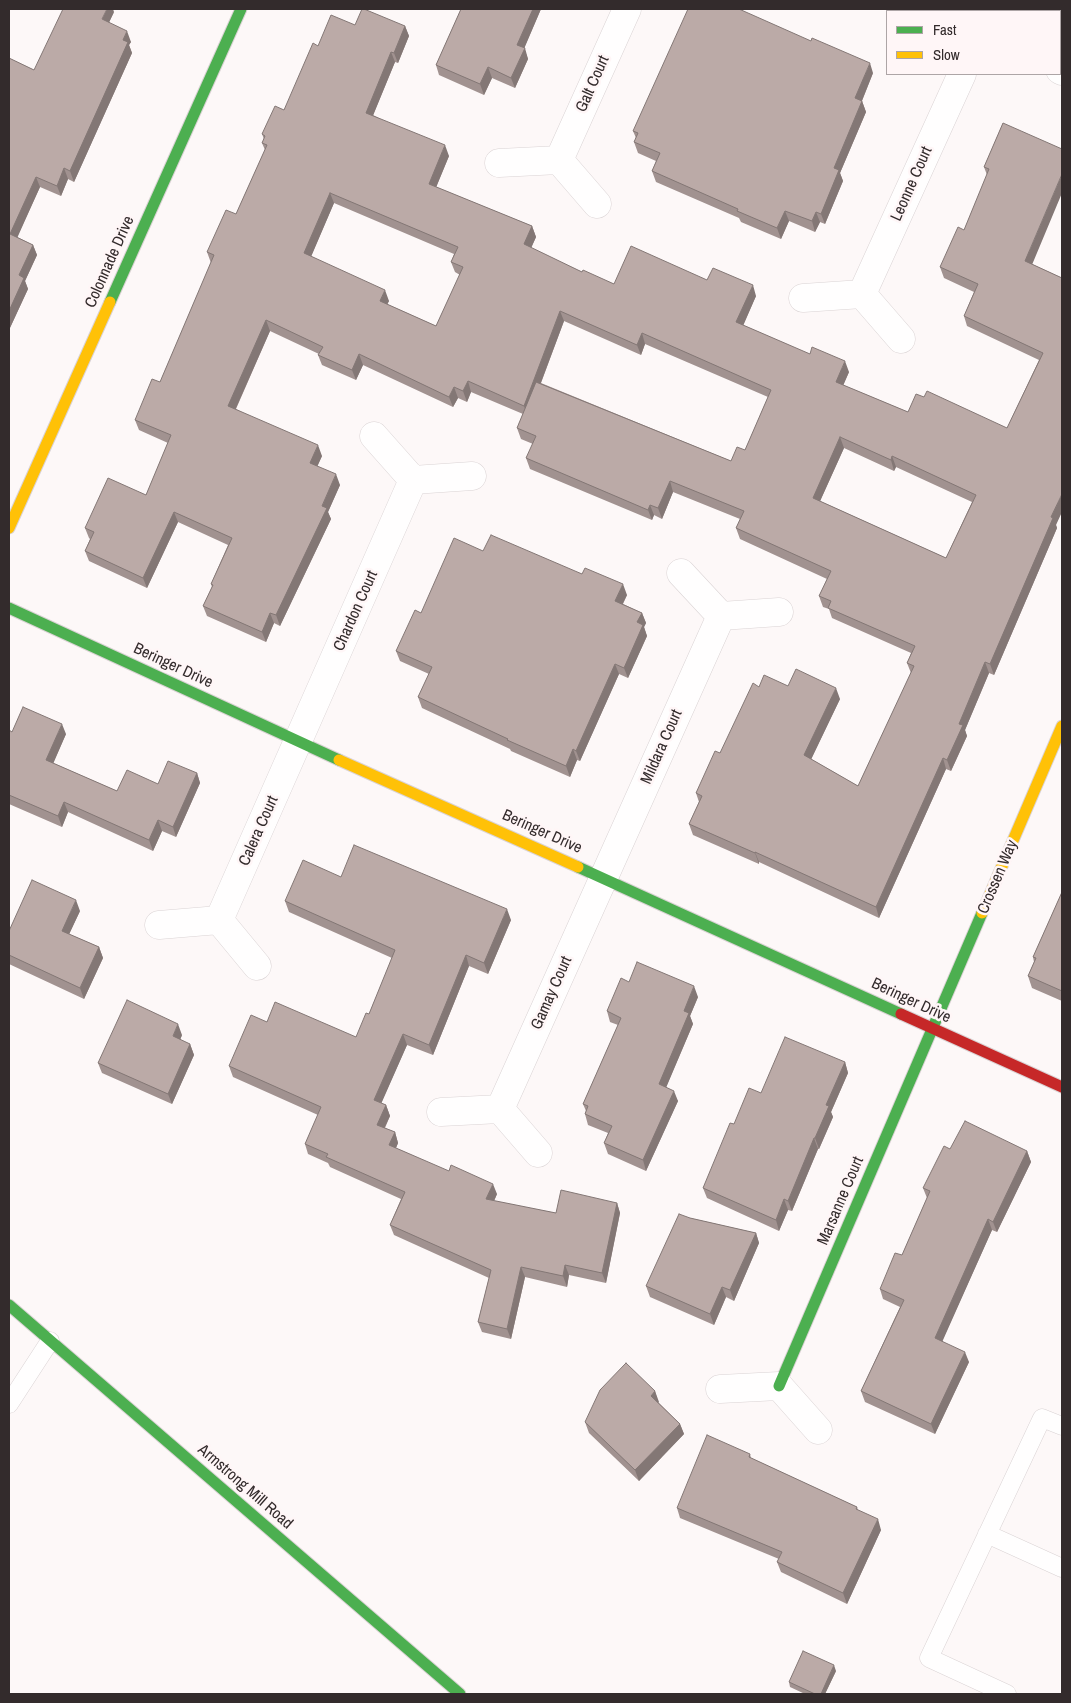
<!DOCTYPE html>
<html>
<head>
<meta charset="utf-8">
<style>
  body { margin:0 }
  #map { position:relative; width:1071px; height:1703px; overflow:hidden; background:#fdf8f8; font-family:"Archivo Narrow",sans-serif }
  canvas { display:block }
  .frame { position:absolute; inset:0; border:10px solid #332b2c; pointer-events:none }
  .legend { position:absolute; left:886px; top:10px; width:175px; height:65px; box-sizing:border-box; background:#fff6f7; border:1px solid #ada5a6; margin:0; padding:6px 9px; list-style:none; font-size:15px; color:#332b2c }
  .legend li { display:flex; align-items:center; gap:10px; height:25px }
  .legend b { width:25px; border:1px solid #ada5a6 }
</style>
</head>
<body>
<div id="map">
<canvas width="1071" height="1703"></canvas>
<div class="frame"></div>
<ul class="legend">
<li><b style="height:6px;background:#4caf50"></b>Fast</li>
<li><b style="height:6px;background:#ffc107"></b>Slow</li>
</ul>
</div>
<script>
const c = document.querySelector('canvas').getContext('2d');
c.lineJoin = 'round';
function toPath(rows) {
  const path = new Path2D();
  for (const r of rows) {
    path.moveTo(r[0], r[1]);
    for (let i = 2; i < r.length; i += 2) path.lineTo(r[i], r[i + 1]);
  }
  return path;
}
function strokePath(path, color, width, dash) {
  c.strokeStyle = color;
  c.lineWidth = width;
  c.lineCap = dash ? 'butt' : 'round';
  c.setLineDash(dash || []);
  c.stroke(path);
}
function fill(path, color) {
  c.fillStyle = color;
  c.fill(path, 'evenodd');
}
function write(font, color, halo, rows, align = 'center') {
  c.font = font + ' "Archivo Narrow",sans-serif';
  c.lineWidth = 5;
  c.setLineDash([]);
  c.textBaseline = 'middle';
  c.strokeStyle = halo;
  c.fillStyle = color;
  for (const [text, x, y, turn = 0] of rows) {
    c.save();
    c.translate(x, y);
    c.rotate((+turn || 0) * Math.PI / 180);
    c.textAlign = isNaN(turn) ? turn : align;
    if (halo) c.strokeText(text, 0, 0);
    c.fillText(text, 0, 0);
    c.restore();
  }
}
const lane = toPath([
  [9,1404,50,1341],
  [987,1534,1062,1568],
  [1007,1694,929,1658,1042,1418,1062,1426]
]);
const street = toPath([
  [916,9,921,11],
  [1060,70,1062,71],
  [559,160,627,9],
  [499,163,559,160,597,204],
  [862,294,962,74],
  [803,298,862,294,901,339],
  [374,436,413,480,472,476],
  [681,573,721,616,779,612],
  [219,920,413,480],
  [159,925,219,920,257,966],
  [500,1109,721,616],
  [441,1112,500,1109,538,1153],
  [720,1389,779,1386,818,1430]
]);
const fast = toPath([
  [110,302,241,9],
  [9,608,339,760],
  [578,867,901,1014],
  [9,1305,460,1694],
  [779,1386,982,913]
]);
const slow = toPath([
  [9,528,110,302],
  [339,760,578,867],
  [982,913,1062,726]
]);
const jam = toPath([
  [901,1014,1062,1087]
]);
const wall = toPath([
  [461,9,541,9,524,48,528,59,515,88,492,78,484,95,439,75,436,65],
  [114,12,109,22,131,42,129,45,132,53,74,182,68,179,61,196,40,187,17,237,33,245,37,255,25,281,28,289,9,330,9,58,34,70],
  [355,25,405,26,409,36,398,63,395,62,373,115,449,156,436,187,532,226,536,237,531,248,582,272,614,284,707,280,756,296,743,325,849,372,843,385,908,412,1007,428,1039,360,967,326,964,316,974,292,944,278,940,267,964,230,987,175,984,167,1003,123,1032,264,1062,278,1056,525,1057,528,994,675,989,673,965,730,967,736,951,771,946,769,879,918,759,862,759,864,693,835,689,824,699,802,696,793,759,687,788,686,840,699,811,759,858,786,911,673,907,663,911,653,832,618,829,609,823,607,819,596,827,579,740,539,736,528,740,519,673,492,662,519,654,515,652,520,530,469,526,458,533,444,521,439,517,428,523,414,471,392,467,402,458,398,453,407,363,365,356,380,322,365,318,355,319,354,270,331,236,409,322,456,317,466,340,485,328,512,331,519,280,626,274,623,266,642,207,616,203,606,212,587,211,584,228,545,178,522,147,588,89,561,85,551,90,539,89,538,85,528,146,495,168,443,139,430,135,420,160,382,211,263,207,252,236,214,265,150,262,143,264,139,262,134,284,110,318,46],
  [334,203,454,254,451,262,455,272,460,275,436,326,387,304,389,301,311,256],
  [564,321,641,355,645,344,768,397,745,450,731,461,541,383],
  [844,448,894,471,896,467,972,502,946,558,820,501],
  [873,73,862,101,866,112,840,173,843,181,825,224,820,222,815,232,789,221,781,239,741,222,739,218,656,182,652,171,656,161,638,153,634,142,636,138,633,131],
  [483,551,627,595,623,604,642,613,646,623,644,627,647,636,628,678,619,674,580,761,577,760,570,777,511,751,510,749,422,708,418,697,429,674,400,661,396,651,421,613],
  [9,730,12,732,66,734,53,763,117,791,158,784,197,773,200,783,176,837,162,831,153,851,68,812,62,827,9,804],
  [341,877,511,920,488,974,469,966,433,1055,407,1045,381,1103,386,1105,390,1116,385,1128,395,1132,398,1143,396,1148,497,1194,494,1201,556,1213,617,1203,620,1213,606,1283,569,1275,567,1287,525,1277,511,1339,482,1332,478,1322,489,1278,394,1235,390,1225,401,1199,330,1167,328,1163,308,1154,305,1144,318,1115,233,1077,229,1066,267,1022,356,1037,369,1014,392,958,289,912,285,901],
  [1062,892,1062,1001,1032,988,1028,976,1034,962,1033,957],
  [80,911,69,934,99,947,103,958,84,999,9,964,9,931],
  [629,982,698,997,690,1016,693,1024,666,1087,678,1101,646,1171,608,1154,604,1143,608,1133,588,1125,585,1114,586,1111,583,1104,618,1025,610,1022,607,1011],
  [182,1035,180,1040,190,1044,194,1055,172,1104,102,1073,98,1063],
  [845,1062,848,1073,831,1112,833,1117,819,1149,818,1149,792,1211,788,1210,779,1231,707,1198,703,1188,734,1124,761,1093],
  [950,1149,1027,1151,1031,1162,997,1232,992,1230,942,1341,969,1362,935,1434,865,1402,861,1391,900,1307,883,1299,880,1289,902,1255,927,1198,923,1188],
  [690,1218,756,1233,759,1243,734,1301,726,1297,714,1325,650,1297,646,1286],
  [655,1391,658,1402,680,1424,684,1434,639,1481,589,1433,585,1422],
  [750,1454,751,1458,857,1507,858,1510,881,1530,847,1604,781,1572,777,1562,779,1559,680,1518,677,1508],
  [836,1671,825,1694,805,1694,790,1687,789,1682]
]);
const shadedWall = toPath([
  [107,9,113,9,114,12,106,29,102,19],
  [533,9,541,9,521,56,517,45],
  [405,26,409,36,398,63,394,53],
  [127,31,131,42,129,45,132,53,74,182,70,171,123,40],
  [525,48,528,59,515,88,511,78],
  [391,52,395,62,370,123,366,113],
  [870,63,873,73,859,108,855,98],
  [488,67,492,78,484,95,480,84],
  [862,101,866,112,840,173,843,181,825,224,821,214,834,168],
  [445,145,449,156,433,195,429,184],
  [64,168,68,179,61,196,57,186],
  [1062,174,1062,193,1029,272,1025,261],
  [36,177,40,187,14,245,10,234],
  [330,193,334,203,308,264,304,253],
  [785,211,789,221,781,239,777,228],
  [816,212,820,222,815,232,812,221],
  [532,226,536,237,528,255,524,244],
  [33,245,37,255,25,281,28,289,9,330,9,311,19,275],
  [753,285,756,296,740,333,736,322],
  [385,290,389,301,384,311,380,301],
  [560,311,564,321,528,417,524,406],
  [266,320,270,331,232,417,228,406],
  [642,333,645,344,641,355,637,345],
  [359,354,363,365,356,380,352,370],
  [845,361,849,372,840,393,836,382],
  [468,381,471,392,467,402,463,391],
  [454,387,458,398,453,407,449,397],
  [840,437,844,448,817,508,813,498],
  [318,445,322,456,314,474,310,463],
  [892,456,896,467,894,471,891,460],
  [336,474,340,485,328,512,331,519,280,626,276,615],
  [670,481,673,492,662,519,658,508],
  [1062,494,1062,512,1056,525,1057,528,994,675,990,664,1051,517],
  [650,505,654,515,652,520,648,510],
  [174,512,178,522,147,588,143,578],
  [623,584,627,595,619,611,615,601],
  [270,613,274,623,266,642,262,632],
  [642,613,646,623,644,627,647,636,628,678,624,668,637,622],
  [985,662,989,673,965,730,967,736,951,771,947,760,959,724],
  [615,664,619,674,580,761,576,751],
  [836,688,840,699,808,766,804,755],
  [62,724,66,734,50,771,46,760],
  [573,749,577,760,570,777,566,766],
  [943,758,946,769,879,918,876,907],
  [197,773,200,783,176,837,173,827],
  [64,802,68,812,62,827,58,816],
  [158,820,162,831,153,851,149,840],
  [755,852,759,862,759,864,755,853],
  [76,900,80,911,66,941,62,931],
  [507,909,511,920,488,974,484,963],
  [99,947,103,958,84,999,80,988],
  [466,955,469,966,433,1055,429,1045],
  [694,986,698,997,690,1016,693,1024,663,1095,659,1084,684,1011],
  [178,1024,182,1035,177,1047,173,1036],
  [403,1034,407,1045,378,1111,374,1100],
  [190,1044,194,1055,172,1104,168,1094],
  [845,1062,848,1073,831,1112,833,1117,819,1149,815,1138,826,1105],
  [674,1091,678,1101,646,1171,643,1160],
  [386,1105,390,1116,381,1135,377,1125],
  [395,1132,398,1143,393,1155,389,1145],
  [814,1138,818,1149,792,1211,788,1201],
  [1027,1151,1031,1162,997,1232,993,1222],
  [493,1184,497,1194,490,1210,486,1199],
  [784,1199,788,1210,779,1231,776,1220],
  [617,1203,620,1213,606,1283,602,1273],
  [988,1219,992,1230,939,1349,935,1338],
  [756,1233,759,1243,734,1301,730,1290],
  [565,1265,569,1275,567,1287,563,1276],
  [521,1267,525,1277,511,1339,507,1329],
  [722,1287,726,1297,714,1325,710,1314],
  [965,1352,969,1362,935,1434,931,1424],
  [655,1391,659,1402,655,1406,651,1396],
  [680,1424,684,1434,639,1481,635,1470],
  [878,1519,881,1530,847,1604,843,1593],
  [834,1665,836,1671,825,1694,821,1694]
]);
const building = toPath([
  [63,9,107,9,102,19,127,31,123,40,128,42,70,171,64,168,57,186,36,177,10,234,33,245,19,275,24,278,9,311,9,58,34,70,63,9],
  [362,9,364,9,405,26,394,53,391,52,366,113,445,145,429,184,532,226,524,244,582,272,583,270,614,284,631,246,707,280,713,268,753,285,736,322,810,354,812,347,845,361,836,382,908,412,916,394,924,397,927,391,1007,428,1043,353,964,316,978,284,940,267,958,227,964,230,989,169,984,167,1003,123,1062,149,1062,174,1025,261,1062,278,1062,494,1051,517,1053,518,990,664,985,662,959,724,963,725,947,760,943,758,876,907,755,852,755,853,689,824,702,796,696,793,715,751,720,753,753,683,759,687,764,675,788,686,796,669,836,688,804,755,858,786,914,666,907,663,915,646,828,608,831,601,819,596,831,571,736,528,744,511,670,481,658,508,650,505,648,510,526,458,536,436,517,428,536,382,731,461,737,447,745,450,771,390,642,333,637,345,560,311,524,406,468,381,463,391,454,387,449,397,359,354,352,370,318,355,323,347,266,320,228,406,318,445,310,463,336,474,322,506,327,508,276,615,270,613,262,632,203,606,213,585,211,584,232,538,174,512,143,578,85,551,94,532,85,528,108,478,146,495,171,435,135,420,152,379,160,382,214,255,207,252,226,210,236,214,267,145,262,143,265,136,262,134,275,106,284,110,313,43,318,46,331,15,355,25,362,9],
  [330,193,458,247,451,262,463,267,436,326,380,301,385,290,304,253,330,193],
  [840,437,891,460,892,456,976,495,946,558,813,498,840,437],
  [461,9,533,9,517,45,525,48,511,78,488,67,480,84,436,65,461,9],
  [688,9,739,9,811,41,812,38,870,63,855,98,862,101,834,168,839,170,821,214,816,212,812,221,785,211,777,228,737,211,738,209,652,171,660,153,634,142,638,133,633,131,688,9],
  [491,535,582,574,585,568,623,584,615,601,642,613,637,622,643,625,624,668,615,664,576,751,573,749,566,766,507,740,508,739,418,697,432,667,396,651,415,610,421,613,454,538,483,551,491,535],
  [23,707,62,724,46,760,117,791,127,770,158,784,168,761,197,773,173,827,158,820,149,840,64,802,58,816,9,795,9,730,12,732,23,707],
  [354,845,507,909,484,963,466,955,429,1045,403,1034,374,1100,386,1105,377,1125,395,1132,389,1145,449,1171,451,1165,493,1184,486,1199,556,1213,561,1190,617,1203,602,1273,565,1265,563,1276,521,1267,507,1329,478,1322,491,1270,390,1225,405,1192,326,1157,328,1154,305,1144,321,1107,229,1066,251,1015,267,1022,275,1002,356,1037,366,1013,369,1014,395,950,285,901,303,860,341,877,354,845],
  [32,880,76,900,62,931,99,947,80,988,9,955,9,931,32,880],
  [1062,892,1062,991,1028,976,1036,958,1033,957,1062,892],
  [637,962,694,986,684,1011,689,1013,659,1084,674,1091,643,1160,604,1143,612,1126,585,1114,588,1106,583,1104,621,1018,607,1011,621,978,629,982,637,962],
  [127,1000,178,1024,173,1036,190,1044,168,1094,98,1063,127,1000],
  [785,1037,845,1062,826,1105,829,1106,815,1138,814,1138,788,1201,784,1199,776,1220,703,1188,730,1123,734,1124,749,1088,761,1093,785,1037],
  [965,1121,1027,1151,993,1222,988,1219,935,1338,965,1352,931,1424,861,1391,904,1300,880,1289,895,1253,902,1255,930,1191,923,1188,944,1146,950,1149,965,1121],
  [679,1214,690,1218,756,1233,730,1290,722,1287,710,1314,646,1286,679,1214],
  [626,1363,655,1391,651,1396,680,1424,635,1470,585,1422,600,1390,626,1363],
  [707,1435,750,1454,749,1457,857,1507,856,1509,878,1519,843,1593,777,1562,782,1552,677,1508,707,1435],
  [803,1651,834,1665,821,1694,815,1694,789,1682,803,1651]
]);
const streetNames = [
  ["Galt Court",593,84,-66],
  ["Leonne Court",912,184,-66],
  ["Colonnade Drive",110,262,-66],
  ["Chardon Court",356,611,-66],
  ["Beringer Drive",173,666,25],
  ["Mildara Court",662,747,-66],
  ["Calera Court",259,831,-66],
  ["Beringer Drive",542,832,24],
  ["Crossen Way",998,877,-67],
  ["Gamay Court",552,993,-66],
  ["Beringer Drive",911,1001,25],
  ["Marsanne Court",841,1201,-67],
  ["Armstrong Mill Road",245,1487,41]
];
strokePath(lane, '#dad3d4', 19);
strokePath(street, '#dad3d4', 29);
strokePath(fast, '#dad3d4', 13);
strokePath(slow, '#dad3d4', 13);
strokePath(jam, '#dad3d4', 13);
strokePath(lane, '#fffefe', 18);
strokePath(street, '#fffefe', 28);
strokePath(fast, '#4caf50', 11);
strokePath(slow, '#ffc107', 11);
strokePath(jam, '#c62828', 11);
fill(wall, '#a19290');
fill(shadedWall, '#837775');
fill(building, '#bbaaa7');
strokePath(building, '#837775', 1);
write('16px', '#332b2c', '#fff6f7', streetNames);
</script>
</body>
</html>
